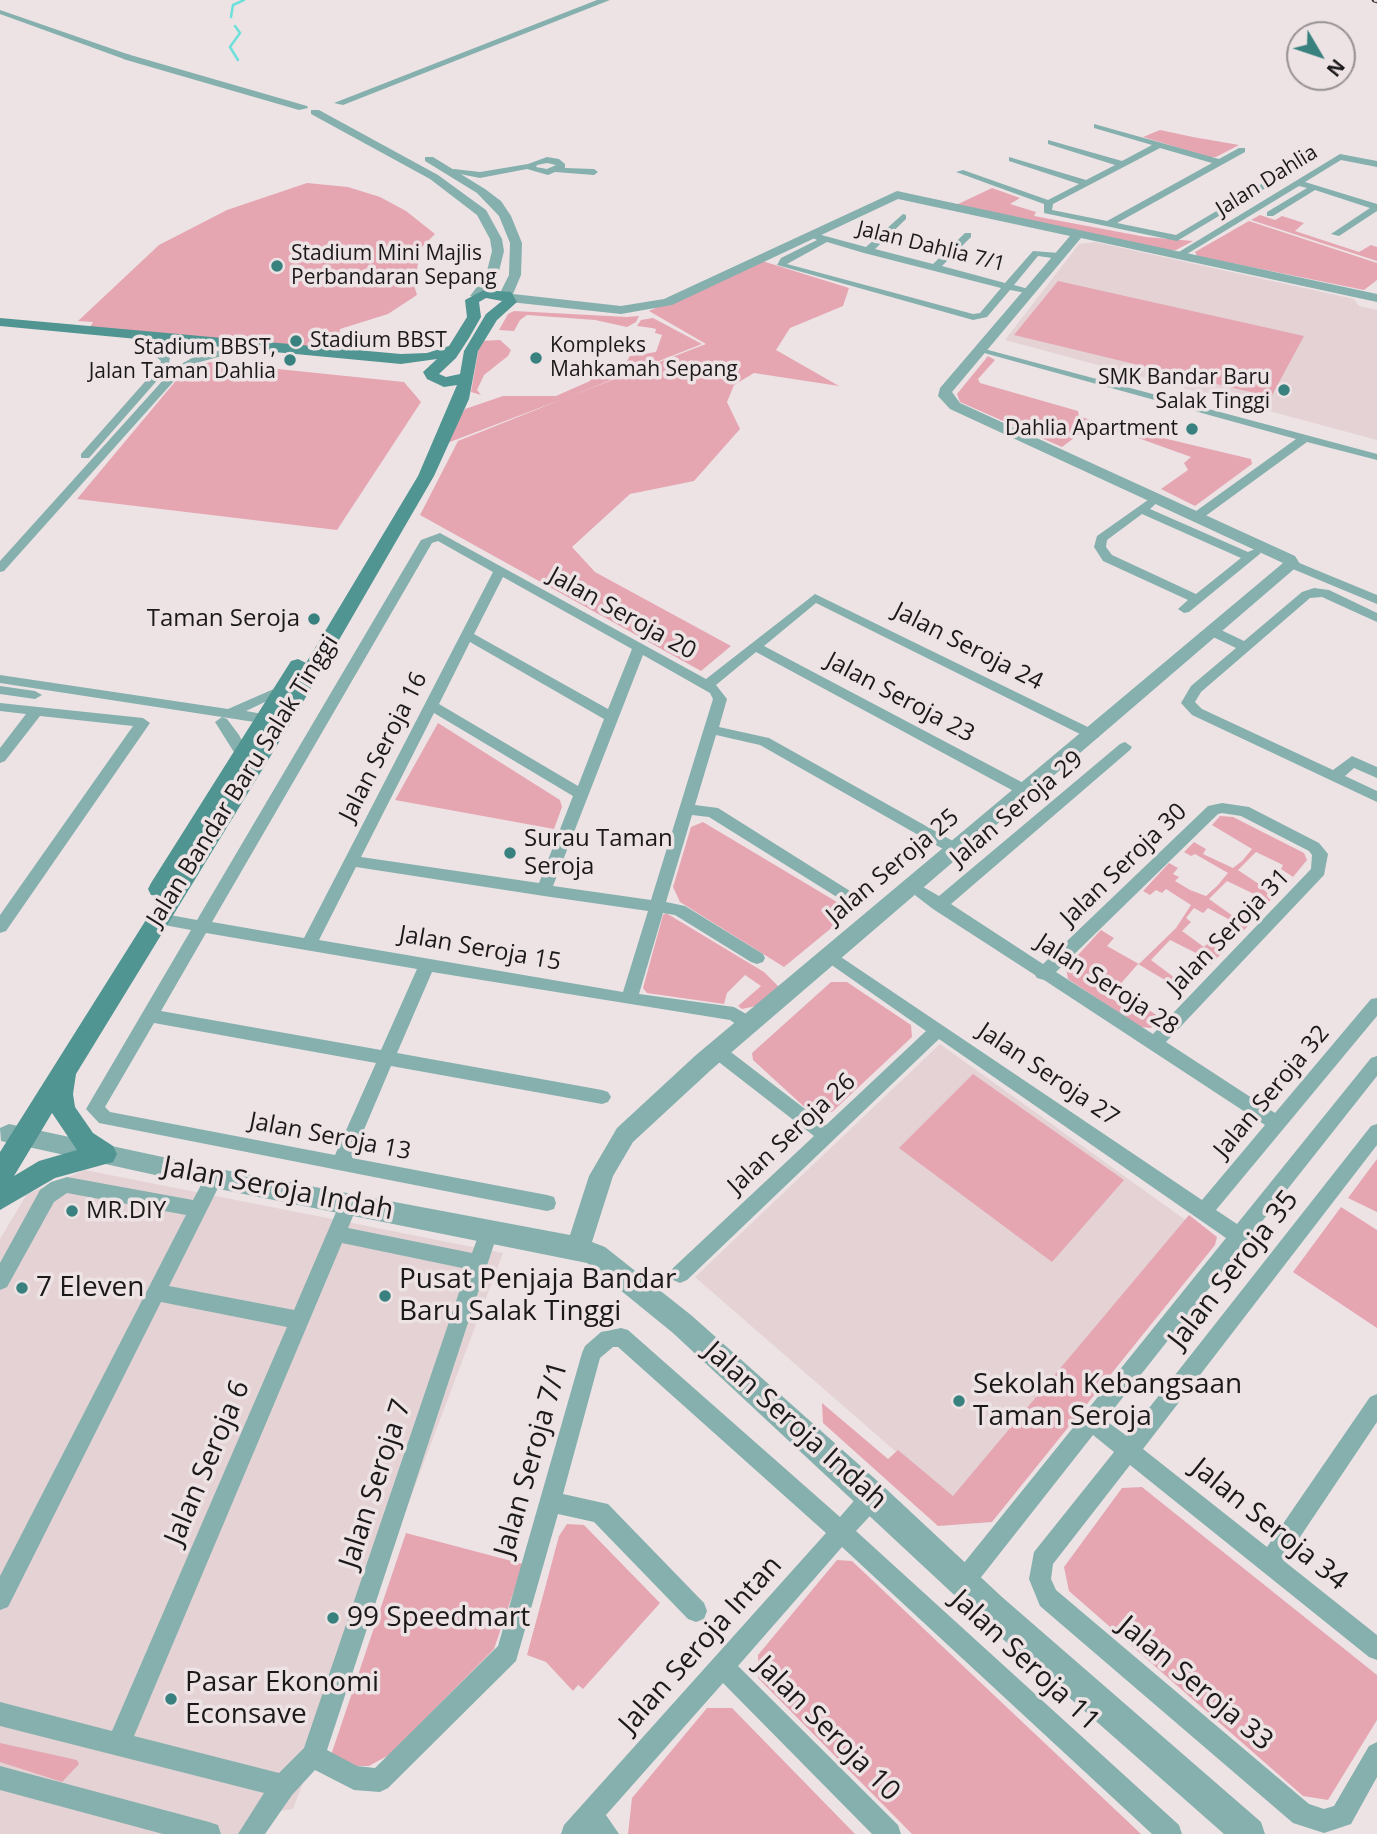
<!DOCTYPE html>
<html>
<head>
<meta charset="utf-8">
<style>
  body { margin:0 }
  #map { position:relative; width:1377px; height:1834px; overflow:hidden; background:#ede3e5; font-family:"Open Sans",sans-serif }
  canvas { display:block }
  .north { position:absolute; left:1286px; top:21px; width:70px; height:70px; box-sizing:border-box; background:#ede3e5; border:2px solid #999294; border-radius:50%; rotate:129deg; font-size:19px; font-weight:700; line-height:28px; text-align:center; color:#1c191a }
  .north::after { content:''; display:block; margin:auto; width:24px; height:32px; background:#39817e; clip-path:polygon(50% 0,100% 100%,50% 72%,0 100%) }
</style>
</head>
<body>
<div id="map">
<canvas width="1377" height="1834"></canvas>
<div class="north">N</div>
</div>
<script>
const c = document.querySelector('canvas').getContext('2d');
c.lineJoin = 'round';
function fill(path, color) {
  c.fillStyle = color;
  c.fill(path, 'evenodd');
}
function toPath(rows) {
  const path = new Path2D();
  for (const r of rows) {
    path.moveTo(r[0], r[1]);
    for (let i = 2; i < r.length; i += 2) path.lineTo(r[i], r[i + 1]);
  }
  return path;
}
function strokePath(path, color, width, dash) {
  c.strokeStyle = color;
  c.lineWidth = width;
  c.lineCap = dash ? 'butt' : 'round';
  c.setLineDash(dash || []);
  c.stroke(path);
}
function write(font, color, halo, rows, align = 'center') {
  c.font = font + ' "Open Sans",sans-serif';
  c.lineWidth = 7;
  c.setLineDash([]);
  c.textBaseline = 'middle';
  c.strokeStyle = halo;
  c.fillStyle = color;
  for (const [text, x, y, turn = 0] of rows) {
    c.save();
    c.translate(x, y);
    c.rotate((+turn || 0) * Math.PI / 180);
    c.textAlign = isNaN(turn) ? turn : align;
    if (halo) c.strokeText(text, 0, 0);
    c.fillText(text, 0, 0);
    c.restore();
  }
}
const built = toPath([
  [1095,242,1354,299,1359,306,1377,310,1377,440,1005,340,1079,244],
  [940,1044,1212,1239,979,1524,695,1277],
  [85,1170,503,1253,293,1809,252,1815,244,1834,0,1834,0,1239,27,1194]
]);
const green = toPath([
  [1160,130,1193,137,1239,145,1216,157,1209,157,1143,137],
  [307,183,348,187,380,197,406,211,435,234,421,248,414,285,417,295,388,314,340,329,338,345,311,343,309,349,90,327,93,322,78,321,159,245,227,210],
  [992,188,1020,198,1010,204,1036,212,1034,216,1146,237,1193,241,1176,250,1166,251,956,205],
  [1260,215,1275,220,1282,216,1304,223,1295,231,1359,252,1371,245,1377,247,1377,261,1251,220],
  [1249,221,1377,263,1377,280,1364,290,1197,256,1195,252],
  [759,260,849,288,843,306,790,328,776,350,839,386,754,373,734,385,727,402,740,429,694,481,630,494,572,547,595,572,731,646,701,671,420,515,458,441,563,399,442,445,465,409,503,396,556,396,590,381,595,370,622,369,630,356,656,352,662,335,655,333,656,329,652,328,637,326,641,320,653,318,702,344,568,397,706,344,649,311],
  [1058,281,1304,336,1271,397,1014,335],
  [514,311,627,317,639,316,636,322,627,327,595,320,527,315,520,320,514,331,499,330,508,314],
  [500,340,511,350,508,356,484,375,477,390,481,395,471,392,480,341],
  [988,356,995,360,978,379,980,383,1078,411,1079,416,1096,422,1251,459,1252,464,1195,506,1161,489,1188,470,1184,463,1191,457,1127,434,1095,428,1086,429,1062,447,960,402,957,394],
  [210,362,404,382,421,402,337,530,77,499,184,371],
  [438,723,560,800,562,807,554,829,395,800],
  [1220,816,1233,817,1304,853,1307,860,1293,877,1281,869,1283,865,1256,852,1238,870,1262,886,1266,882,1280,890,1266,905,1252,897,1254,894,1227,881,1209,899,1233,916,1237,912,1253,921,1237,937,1224,928,1230,920,1208,908,1203,913,1194,908,1186,918,1191,922,1182,931,1204,947,1208,943,1223,952,1208,967,1196,958,1198,954,1170,940,1151,960,1175,978,1180,974,1194,982,1185,992,1138,964,1109,997,1127,1008,1130,1005,1142,1012,1146,1008,1161,1018,1151,1028,1140,1027,1068,979,1066,968,1101,930,1114,938,1107,946,1139,964,1176,928,1191,905,1166,889,1162,893,1156,890,1150,895,1143,891,1169,863,1178,868,1173,874,1179,877,1175,881,1190,890,1206,896,1217,886,1228,873,1195,854,1191,856,1184,852,1194,842,1206,849,1203,854,1233,868,1242,861,1252,849,1212,825],
  [703,822,852,911,784,967,680,902,673,887,691,827],
  [666,913,764,972,780,988,756,1006,742,1009,738,1006,761,986,745,975,727,993,724,1004,647,993,643,988,663,915],
  [831,982,847,982,911,1025,912,1037,832,1112,811,1113,753,1060,752,1053],
  [973,1074,1124,1180,1052,1262,899,1148],
  [1377,1159,1377,1212,1348,1198],
  [1341,1207,1377,1230,1377,1328,1293,1272],
  [1189,1215,1217,1237,1215,1245,992,1522,938,1526,823,1423,822,1403,888,1459,898,1450,953,1496],
  [1142,1487,1377,1675,1377,1720,1328,1800,1303,1796,1069,1591,1064,1567,1122,1488],
  [567,1524,584,1525,660,1603,583,1689,578,1685,573,1691,546,1662,527,1655,559,1536],
  [406,1533,523,1564,494,1649,389,1755,369,1766,353,1766,331,1755],
  [837,1560,852,1561,1141,1834,912,1834,758,1678,758,1655],
  [707,1708,732,1708,855,1834,628,1834,632,1798],
  [0,1743,77,1760,79,1764,62,1782,0,1762]
]);
const stream = toPath([
  [231,17,233,5,244,0],
  [235,26,240,33,230,47,238,60]
]);
const minor = toPath([
  [0,10,130,55,131,57,124,59,0,14,0,10],
  [1094,124,1219,159,1239,148,1245,148,1245,152,1117,223,1176,235,1309,156,1316,158,1177,241,1044,213,1044,204,956,172,963,170,1048,200,1079,184,1009,161,1009,157,1086,180,1115,165,1048,144,1048,140,1122,161,1152,145,1094,128,1094,124],
  [1160,148,1212,163,1107,221,1052,210,1053,204,1160,148],
  [1340,154,1377,161,1377,167,1341,160,1305,182,1377,204,1377,211,1339,236,1331,234,1370,208,1315,190,1273,216,1267,216,1267,212,1307,188,1299,186,1182,257,1174,255,1340,154],
  [547,157,559,159,565,164,565,168,594,169,598,172,594,175,555,172,548,175,527,169,480,178,450,172,454,169,480,172,528,164,547,157],
  [547,163,556,165,547,169,536,167,537,165,547,163],
  [903,214,906,215,906,219,875,249,933,264,965,233,971,233,971,237,942,266,1005,283,1033,251,1059,253,1064,256,1059,259,1038,256,1014,285,1032,290,1032,294,1010,290,987,317,973,320,777,265,781,258,817,240,809,236,814,233,866,247,903,214],
  [827,242,864,253,1001,288,980,313,973,314,787,264,827,242],
  [150,344,170,358,168,368,89,458,81,458,81,454,158,367,161,361,145,347,150,344],
  [977,347,1377,454,1377,460,1307,442,1200,520,1192,520,1192,514,1296,439,977,351,977,347],
  [225,349,230,352,229,354,200,362,182,372,4,571,0,572,0,561,174,368,192,358,225,349],
  [1155,495,1161,499,1150,509,1248,552,1255,549,1261,553,1189,612,1184,613,1178,609,1188,600,1103,561,1094,547,1097,536,1155,495],
  [1142,514,1241,558,1196,594,1112,555,1106,547,1107,540,1142,514],
  [440,533,706,679,815,594,1098,732,1100,735,1098,738,1088,738,816,603,764,646,1031,787,1033,791,1031,795,1021,795,756,652,716,685,727,699,719,727,769,738,960,845,963,849,960,853,950,853,760,745,716,735,695,805,718,808,850,891,853,895,850,899,840,899,709,817,692,815,666,902,685,906,763,954,765,958,763,962,757,964,751,962,675,915,663,913,639,994,734,1007,755,1019,757,1024,755,1029,743,1029,730,1020,432,972,397,1053,602,1090,608,1092,611,1097,608,1102,602,1104,391,1066,352,1158,547,1195,554,1197,556,1203,554,1209,547,1211,99,1123,86,1109,191,930,153,923,151,919,153,915,159,913,197,920,421,540,440,533],
  [438,541,493,572,304,938,212,922,432,543,438,541],
  [503,577,632,649,608,709,474,634,503,577],
  [470,642,604,719,578,786,439,704,470,642],
  [643,655,710,693,713,699,651,900,553,886,643,655],
  [434,713,573,796,539,883,361,857,434,713],
  [356,867,544,896,648,911,623,992,319,940,356,867],
  [206,933,417,969,381,1050,161,1011,206,933],
  [154,1023,376,1063,335,1155,110,1112,105,1107,154,1023],
  [1292,560,1377,595,1377,604,1288,567,1288,561,1292,560],
  [1314,588,1329,590,1377,613,1377,622,1322,597,1310,598,1201,692,1195,702,1202,709,1333,770,1352,756,1377,767,1377,778,1354,768,1345,776,1377,791,1377,802,1192,715,1181,703,1191,686,1236,648,1209,635,1209,629,1219,629,1244,641,1302,592,1314,588],
  [0,675,228,709,276,688,281,687,288,691,246,711,279,717,281,720,279,723,274,725,0,683,0,675],
  [0,686,35,691,42,695,35,699,0,694,0,686],
  [0,703,143,718,150,723,6,931,0,933,0,915,133,726,40,716,5,761,0,763,0,748,26,714,0,711,0,703],
  [222,717,227,719,239,735,249,754,247,757,237,757,215,722,222,717],
  [1125,742,1132,747,1130,750,951,904,1043,964,1208,806,1222,803,1249,807,1319,843,1328,854,1324,875,1166,1042,1275,1113,1371,999,1377,998,1377,1016,1216,1210,1237,1224,1371,1058,1377,1056,1377,1076,1105,1420,1127,1436,1371,1126,1377,1124,1377,1145,1143,1449,1267,1547,1370,1397,1377,1394,1377,1422,1284,1561,1377,1635,1377,1660,1369,1657,1130,1465,1053,1564,1051,1579,1056,1590,1309,1804,1324,1809,1334,1806,1369,1746,1377,1742,1377,1777,1351,1824,1324,1833,1293,1823,1040,1606,1029,1579,1034,1552,1114,1452,1093,1435,971,1590,963,1593,955,1590,952,1582,955,1574,1226,1238,939,1039,687,1280,680,1283,673,1280,670,1274,673,1268,814,1136,711,1056,708,1051,711,1046,717,1044,723,1046,826,1125,926,1031,823,959,821,955,823,951,829,949,1202,1200,1265,1125,1044,980,1037,978,1035,975,933,909,903,886,911,880,939,896,1120,744,1125,742],
  [1222,813,1241,816,1309,851,1312,855,1311,869,1153,1034,1056,972,1218,814,1222,813],
  [214,1170,220,1172,223,1178,169,1286,294,1310,343,1196,350,1194,357,1196,359,1202,348,1228,472,1253,483,1223,490,1221,497,1223,499,1229,327,1750,357,1766,375,1768,498,1646,582,1353,585,1346,601,1332,621,1328,628,1330,840,1517,865,1488,873,1485,881,1488,884,1496,881,1504,856,1531,1179,1825,1182,1834,1152,1834,842,1547,738,1666,898,1825,901,1834,872,1834,723,1683,606,1815,619,1834,561,1834,564,1825,826,1533,618,1347,613,1347,600,1358,563,1494,608,1504,704,1603,707,1611,704,1619,696,1622,688,1619,594,1522,558,1514,516,1661,388,1788,380,1792,354,1790,315,1770,292,1795,265,1834,238,1834,264,1793,0,1726,0,1702,112,1731,287,1327,161,1302,8,1607,0,1610,0,1576,186,1215,67,1193,54,1202,7,1287,0,1290,0,1263,40,1190,51,1182,67,1177,193,1200,208,1172,214,1170],
  [342,1243,467,1269,304,1748,279,1773,134,1736,342,1243],
  [0,1766,209,1822,218,1825,221,1834,163,1834,0,1790,0,1766]
]);
const tertiary = toPath([
  [597,0,610,0,343,105,334,103,597,0],
  [127,54,307,106,308,108,299,110,123,59,127,54],
  [311,110,319,110,438,175,486,210,502,239,504,251,498,275,482,299,470,296,486,275,492,251,490,239,477,215,430,179,311,114,311,110],
  [425,157,433,157,485,189,501,201,511,216,522,243,521,275,513,294,621,306,664,299,897,191,1377,294,1377,302,1081,238,952,392,960,403,1295,556,1300,564,712,1069,633,1142,613,1176,592,1242,605,1247,691,1315,883,1486,1002,1597,1261,1822,1265,1834,1224,1834,980,1619,673,1333,587,1263,214,1188,1,1141,0,1128,9,1124,214,1168,570,1235,589,1176,617,1128,696,1055,1283,563,950,409,938,396,940,388,1070,236,898,199,672,305,621,314,510,302,499,295,509,275,510,243,499,216,477,193,425,161,425,157]
]);
const secondary = toPath([
  [484,290,511,292,517,302,497,320,478,351,469,399,434,476,292,721,76,1074,73,1094,75,1107,93,1133,113,1146,117,1154,113,1162,55,1178,0,1210,0,1152,161,896,151,895,148,889,151,883,291,661,298,659,306,663,418,476,457,385,444,387,427,379,423,372,437,359,401,364,0,326,0,318,401,354,427,353,449,346,467,317,465,300,484,290],
  [486,298,502,301,486,314,464,351,460,374,446,377,439,374,456,358,469,338,481,317,479,302,486,298],
  [52,1113,77,1150,39,1161,14,1176,52,1113]
]);
const rail = toPath([
  [1374,0,1377,1]
]);
const markers = [
  [277,266,7,"#39817e"],
  [296,341,7,"#39817e"],
  [536,358,7,"#39817e"],
  [290,360,7,"#39817e"],
  [1284,390,7,"#39817e"],
  [1192,429,7,"#39817e"],
  [314,619,7,"#39817e"],
  [510,853,7,"#39817e"],
  [72,1211,7,"#39817e"],
  [22,1288,7,"#39817e"],
  [385,1296,7,"#39817e"],
  [959,1401,7,"#39817e"],
  [333,1618,7,"#39817e"],
  [171,1699,7,"#39817e"]
];
const farStreetnames = [
  ["Jalan Dahlia",1267,181,-32],
  ["Jalan Dahlia 7/1",931,247,14]
];
const farPoinames = [
  ["Stadium Mini Majlis",291,254],
  ["Perbandaran Sepang",291,278],
  ["Stadium BBST",310,341],
  ["Kompleks",550,346],
  ["Mahkamah Sepang",550,370],
  ["Stadium BBST,",276,348,"right"],
  ["Jalan Taman Dahlia",276,372,"right"],
  ["SMK Bandar Baru",1270,378,"right"],
  ["Salak Tinggi",1270,402,"right"],
  ["Dahlia Apartment",1178,429,"right"]
];
const streetNames = [
  ["Jalan Seroja 20",622,614,29],
  ["Jalan Seroja 24",968,647,27],
  ["Jalan Seroja 23",900,698,28],
  ["Jalan Seroja 16",384,747,-63],
  ["Jalan Bandar Baru Salak Tinggi",243,781,-58],
  ["Jalan Seroja 29",1017,809,-40],
  ["Jalan Seroja 30",1124,865,-44],
  ["Jalan Seroja 25",893,867,-40],
  ["Jalan Seroja 31",1229,932,-46],
  ["Jalan Seroja 15",480,949,10],
  ["Jalan Seroja 28",1107,985,33],
  ["Jalan Seroja 27",1048,1075,34],
  ["Jalan Seroja 32",1272,1092,-50],
  ["Jalan Seroja 26",792,1134,-43],
  ["Jalan Seroja 13",330,1137,11]
];
const poiNames = [
  ["Taman Seroja",300,619,"right"],
  ["Surau Taman",524,839],
  ["Seroja",524,867],
  ["MR.DIY",86,1211]
];
const nearStreetnames = [
  ["Jalan Seroja Indah",278,1189,11],
  ["Jalan Seroja 35",1234,1270,-52],
  ["Jalan Seroja Indah",795,1426,42],
  ["Jalan Seroja 7/1",532,1459,-74],
  ["Jalan Seroja 6",208,1463,-67],
  ["Jalan Seroja 7",376,1484,-72],
  ["Jalan Seroja 34",1269,1525,39],
  ["Jalan Seroja Intan",701,1645,-48],
  ["Jalan Seroja 11",1025,1661,43],
  ["Jalan Seroja 33",1195,1684,40],
  ["Jalan Seroja 10",827,1729,45]
];
const nearPoinames = [
  ["Pusat Penjaja Bandar",399,1280],
  ["Baru Salak Tinggi",399,1312],
  ["7 Eleven",36,1288],
  ["Sekolah Kebangsaan",973,1385],
  ["Taman Seroja",973,1417],
  ["99 Speedmart",347,1618],
  ["Pasar Ekonomi",185,1683],
  ["Econsave",185,1715]
];
fill(built, '#e4d2d4');
fill(green, '#e5a6b2');
strokePath(stream, '#6fdfd9', 2.5);
fill(minor, '#85b0ad');
fill(tertiary, '#85b0ad');
fill(secondary, '#509591');
strokePath(rail, '#373334', 4.5);
strokePath(rail, '#ede3e5', 2.5, [7]);
for (const [x, y, r, color] of markers) {
  const dot = new Path2D();
  dot.arc(x, y, r, 0, 2 * Math.PI);
  c.fillStyle = color;
  c.fill(dot);
  strokePath(dot, '#ede3e5', 2.5);
}
write('21px', '#1c191a', '#ede3e5', farStreetnames);
write('21px', '#1c191a', '#ede3e5', farPoinames, 'left');
write('24px', '#1c191a', '#ede3e5', streetNames);
write('24px', '#1c191a', '#ede3e5', poiNames, 'left');
write('28px', '#1c191a', '#ede3e5', nearStreetnames);
write('28px', '#1c191a', '#ede3e5', nearPoinames, 'left');
</script>
</body>
</html>
